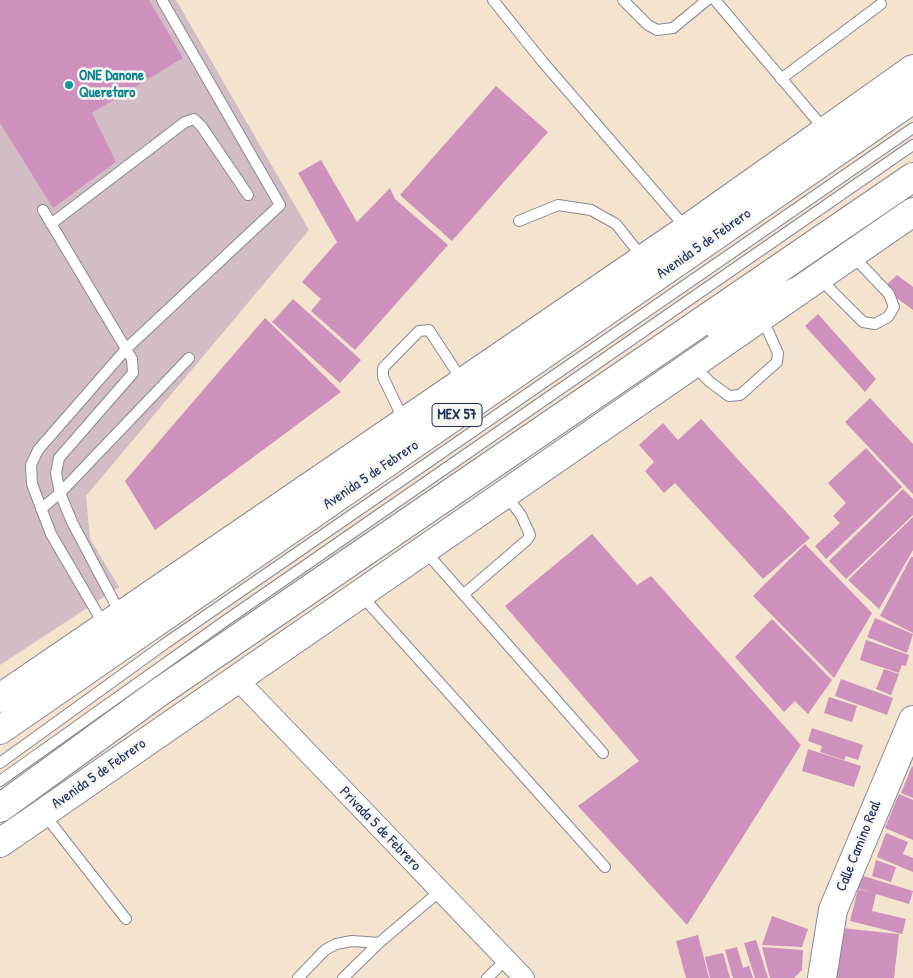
<!DOCTYPE html>
<html>
<head>
<meta charset="utf-8">
<style>
  body { margin:0 }
  canvas { display:block; background:#f4e3cd }
</style>
</head>
<body>
<canvas width="913" height="978"></canvas>
<script>
const c = document.querySelector('canvas').getContext('2d');
c.lineJoin = 'round';
function fill(path, color) {
  c.fillStyle = color;
  c.fill(path, 'evenodd');
}
function toPath(rows) {
  const path = new Path2D();
  for (const r of rows) {
    path.moveTo(r[0], r[1]);
    for (let i = 2; i < r.length; i += 2) path.lineTo(r[i], r[i + 1]);
  }
  return path;
}
function strokePath(path, color, width, dash) {
  c.strokeStyle = color;
  c.lineWidth = width;
  c.lineCap = dash ? 'butt' : 'round';
  c.setLineDash(dash || []);
  c.stroke(path);
}
function write(font, color, halo, rows, align = 'center') {
  c.font = font + ' "Patrick Hand",sans-serif';
  c.lineWidth = 5;
  c.setLineDash([]);
  c.textBaseline = 'middle';
  c.strokeStyle = halo;
  c.fillStyle = color;
  for (const [text, x, y, turn = 0] of rows) {
    c.save();
    c.translate(x, y);
    c.rotate((+turn || 0) * Math.PI / 180);
    c.textAlign = isNaN(turn) ? turn : align;
    if (halo) c.strokeText(text, 0, 0);
    c.fillText(text, 0, 0);
    c.restore();
  }
}
const industrial = toPath([
  [0,0,176,0,309,230,86,496,90,539,119,587,0,665]
]);
const building = toPath([
  [0,0,149,0,183,58,92,113,116,162,53,208,0,123],
  [496,86,548,132,452,241,400,195],
  [321,160,357,222,390,188,395,199,448,245,355,350,311,311,321,299,302,282,337,242,298,173],
  [897,275,913,287,913,310,883,288],
  [293,299,361,360,340,383,272,322],
  [818,314,876,379,865,392,805,326],
  [265,318,341,392,155,530,125,481],
  [870,398,913,444,913,494,845,422],
  [701,419,810,538,763,579,675,483,664,493,645,471,654,462,639,445,663,423,678,440],
  [866,448,902,487,826,559,815,546,840,523,833,516,846,503,828,483],
  [903,489,913,499,913,515,846,579,829,561],
  [913,517,913,550,879,609,848,580],
  [592,534,637,585,651,576,801,745,687,925,578,806,639,761,505,606],
  [805,544,872,613,834,678,753,596],
  [911,557,913,557,913,633,880,616],
  [875,618,913,634,907,653,867,637],
  [772,619,832,680,808,714,795,701,784,712,735,657],
  [866,640,909,655,906,666,902,665,899,673,860,660],
  [884,669,899,674,891,695,876,689],
  [841,679,893,698,887,715,835,696],
  [829,697,857,706,852,722,824,713],
  [812,728,863,745,858,760,846,756,844,760,820,752,822,746,808,741],
  [808,749,861,766,854,787,802,771],
  [912,766,913,767,913,798,901,793],
  [899,794,913,800,913,840,885,828],
  [886,833,908,842,903,854,913,858,913,872,877,857],
  [876,860,896,867,891,882,872,876],
  [860,875,913,891,909,904,876,894,872,911,906,919,902,934,850,921,858,889,871,892,857,888],
  [772,916,808,929,802,947,762,945],
  [841,928,899,934,894,978,837,978],
  [698,935,709,978,686,978,676,941],
  [756,940,768,978,755,978,744,943],
  [737,947,743,968,749,966,753,978,733,978,725,950],
  [762,947,803,950,802,970,794,978,770,978],
  [723,953,730,978,710,978,705,957]
]);
const lane = toPath([
  [493,0,542,61,686,228],
  [623,0,648,25,657,30,673,28,707,0],
  [715,0,825,130],
  [781,79,881,4],
  [43,210,132,359,133,373,59,458,56,473,60,493,72,522,121,615],
  [519,221,558,205,591,210,616,224,643,258],
  [51,224,185,122,194,119,202,127,248,195],
  [819,278,863,322,875,324,888,317,894,307,889,294,852,255],
  [693,365,710,382,729,396,740,395,777,362,778,353,762,318],
  [404,421,383,377,383,368,419,331,429,330,463,382],
  [41,509,60,493,189,358],
  [425,551,603,753],
  [464,594,527,540,530,535,521,515,505,494],
  [361,595,605,867],
  [104,625,51,534,32,484,31,465,38,450,127,348,280,205,162,0],
  [0,763,166,643,913,128],
  [0,781,225,621,913,145],
  [44,814,126,919],
  [298,978,325,950,336,944,352,941,379,943],
  [343,978,379,943,440,891],
  [487,978,507,959]
]);
const street = toPath([
  [237,679,524,978]
]);
const secondary = toPath([
  [0,698,687,229,913,69],
  [0,843,913,212],
  [822,978,833,910,913,720]
]);
const highway = toPath([
  [719,327,798,291],
  [506,353,568,322],
  [0,730,913,99],
  [0,808,158,693,913,177]
]);
const markers = [
  [69,85,5,"#0f9aa8"]
];
const shields = [
  [457,415,50]
];
const shieldNames = [
  ["MEX 57",457,415]
];
const cultureNames = [
  ["ONE Danone",79,76],
  ["Queretaro",79,93]
];
const streetNames = [
  ["Avenida 5 de Febrero",704,244,-35],
  ["Avenida 5 de Febrero",371,475,-34],
  ["Avenida 5 de Febrero",99,774,-35],
  ["Privada 5 de Febrero",380,829,46],
  ["Calle Camino Real",859,846,-68]
];
fill(industrial, '#d2bdc5');
fill(building, '#ce90bc');
strokePath(lane, '#888996', 12);
strokePath(street, '#888996', 22);
strokePath(secondary, '#888996', 30);
strokePath(highway, '#888996', 30);
strokePath(lane, '#fff', 10);
strokePath(street, '#fff', 20);
strokePath(secondary, '#fff', 28);
strokePath(highway, '#fff', 28);
for (const [x, y, r, color] of markers) {
  const dot = new Path2D();
  dot.arc(x, y, r, 0, 2 * Math.PI);
  c.fillStyle = color;
  c.fill(dot);
  strokePath(dot, '#f6f6f2', 2);
}
for (const [x, y, w] of shields) {
  const box = new Path2D();
  box.roundRect(x - w / 2, y - 11.5, w, 23, 4);
  c.fillStyle = '#f6f6f2';
  c.fill(box);
  strokePath(box, '#1b2f5e', 1);
}
write('bold 14px', '#1b2f5e', null, shieldNames);
write('bold 15px', '#0d838f', '#f6f6f2', cultureNames, 'left');
write('15px', '#1b2f5e', '#f6f6f2', streetNames);
</script>
</body>
</html>
